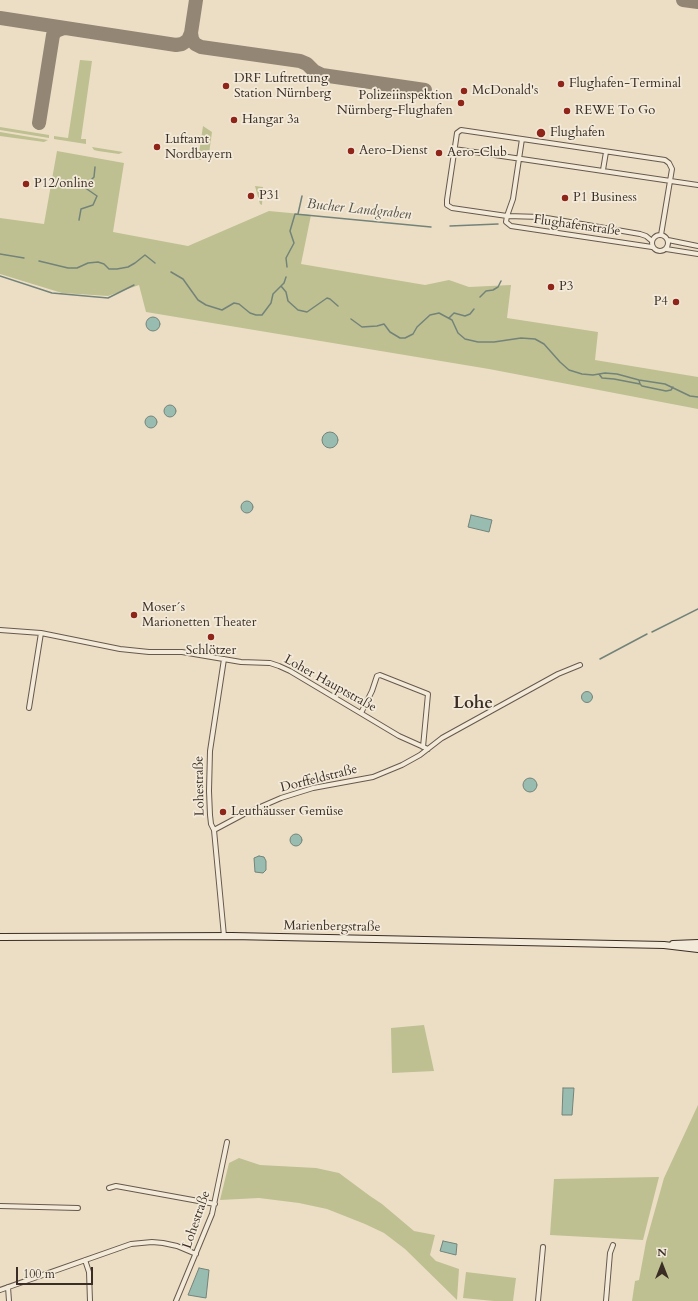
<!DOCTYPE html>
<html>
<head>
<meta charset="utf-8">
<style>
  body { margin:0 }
  #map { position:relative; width:698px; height:1301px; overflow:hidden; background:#ecdec5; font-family:Cardo,serif }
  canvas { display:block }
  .north { position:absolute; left:642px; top:1245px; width:40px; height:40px; -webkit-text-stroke:3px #f3ead9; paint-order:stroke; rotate:0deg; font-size:11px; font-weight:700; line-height:16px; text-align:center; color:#3a2d25 }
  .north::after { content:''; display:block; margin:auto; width:14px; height:18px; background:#3a2d25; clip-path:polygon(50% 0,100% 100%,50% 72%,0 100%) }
  .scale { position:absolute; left:16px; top:1267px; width:77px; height:18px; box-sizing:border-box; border:2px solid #3a2d25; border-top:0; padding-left:5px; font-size:12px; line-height:14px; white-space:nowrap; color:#3a2d25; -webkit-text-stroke:3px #f3ead9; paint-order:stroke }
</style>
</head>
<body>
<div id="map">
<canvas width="698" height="1301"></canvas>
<div class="north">N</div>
<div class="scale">100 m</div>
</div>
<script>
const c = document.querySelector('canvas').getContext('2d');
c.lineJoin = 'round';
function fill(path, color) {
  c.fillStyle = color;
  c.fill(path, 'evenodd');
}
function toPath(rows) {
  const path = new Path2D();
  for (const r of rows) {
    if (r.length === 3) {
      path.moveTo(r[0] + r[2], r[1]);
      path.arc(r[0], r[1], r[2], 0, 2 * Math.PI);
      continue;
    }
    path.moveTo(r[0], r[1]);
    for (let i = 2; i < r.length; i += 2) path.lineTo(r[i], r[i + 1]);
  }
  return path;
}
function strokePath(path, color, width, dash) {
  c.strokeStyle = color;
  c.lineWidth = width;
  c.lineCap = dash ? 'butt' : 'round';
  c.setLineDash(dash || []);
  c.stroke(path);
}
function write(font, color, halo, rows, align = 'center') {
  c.font = font + ' Cardo,serif';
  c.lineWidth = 3.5;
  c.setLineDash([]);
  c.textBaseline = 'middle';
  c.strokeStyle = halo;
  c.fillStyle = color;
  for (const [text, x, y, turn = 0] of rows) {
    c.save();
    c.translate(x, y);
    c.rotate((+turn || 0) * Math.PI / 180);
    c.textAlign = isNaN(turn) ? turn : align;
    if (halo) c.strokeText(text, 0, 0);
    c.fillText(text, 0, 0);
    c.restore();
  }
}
const green = toPath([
  [80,60,92,61,81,139,86,139,86,144,54,139,54,136,68,138],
  [203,126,212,132,209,154,200,160,198,160],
  [0,127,49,135,49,138,0,130],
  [0,132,48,140,44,142,0,136],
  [92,147,123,152,119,154,98,151,94,150],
  [57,151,124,163,113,232,188,246,269,211,311,215,301,264,425,285,449,280,469,287,511,285,507,318,598,332,595,360,698,377,698,409,489,369,146,312,139,285,108,296,62,293,0,274,0,218,44,224],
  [255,186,263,187,262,205,260,204],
  [424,1025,434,1071,392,1073,391,1028],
  [698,1105,698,1301,632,1301,635,1281,639,1280,646,1242,664,1178],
  [239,1158,260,1165,316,1168,339,1173,370,1196,382,1204,414,1231,435,1235,430,1255,436,1261,459,1269,457,1300,405,1249,384,1233,365,1224,327,1209,299,1203,259,1198,220,1200,229,1163],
  [659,1177,643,1240,550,1235,554,1179],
  [466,1272,516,1278,513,1301,494,1301,463,1298]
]);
const water = toPath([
  [153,324,7],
  [170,411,6],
  [151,422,6],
  [330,440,8],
  [247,507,6],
  [471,515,492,520,489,532,468,527,471,515],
  [587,697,5.5],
  [530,785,7],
  [296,840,6],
  [259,856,264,857,266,861,266,870,263,873,255,872,254,858,259,856],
  [563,1088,574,1088,572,1115,562,1115,563,1088],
  [443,1241,457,1244,456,1255,440,1251,443,1241],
  [199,1268,209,1270,206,1298,188,1295,199,1268]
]);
const stream = toPath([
  [298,214,302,196],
  [79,220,81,209,93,205,97,196,84,187,94,177,95,167],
  [450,226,498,224],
  [0,254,24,258],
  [39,261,68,268,77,268,88,263,98,262,104,264,109,269,117,269,128,267,135,263,145,255,155,263],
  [287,267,286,258,294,243,290,231,295,214,431,227],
  [171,272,183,279,198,300,206,305,222,310,234,303,239,304,250,313,256,315,262,315,271,303,273,294,281,286,286,292,288,301,298,310,307,312,327,298,330,299,338,306],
  [0,276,52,293,108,298,134,285],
  [281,286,284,283,286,277],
  [480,297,486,291,493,290,498,287,501,281],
  [449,318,454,313,465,316,470,314,474,309],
  [351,319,362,327,377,326,384,324,390,332,400,338,405,338,413,334,417,327,430,315,439,313,452,320,458,333,465,339,478,342,494,342,521,338,535,339,544,344,560,362,569,370,582,374,593,375,605,373,617,374,639,380,665,384,690,396,698,397],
  [599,374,602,378,614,379,640,384],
  [639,380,640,384,642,386,666,391,671,390,673,387],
  [652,632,698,609],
  [600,659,647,634]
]);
const taxiway = toPath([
  [196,0,191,33,192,39,195,44,201,47,300,61,307,64,314,71,322,75,425,90],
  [683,0,698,2],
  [0,18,176,45,182,44,188,40,191,33],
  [39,123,53,35,56,31,64,28]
]);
const minor = toPath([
  [522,139,513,199,507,216,506,222,511,226,652,247],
  [454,149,698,185],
  [603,170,606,152],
  [660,243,8],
  [668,240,698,246],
  [652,241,646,236,640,234,541,217,507,216,452,208,447,205,447,200,457,133,461,130,665,160,669,163,672,169,661,235],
  [666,249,698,254],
  [0,630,41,633,120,649,149,652,182,652,241,662,270,663,279,666,290,671,399,736,428,749],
  [224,659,210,751,209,791,210,815,211,824,214,830,224,936],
  [29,708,41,633],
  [361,713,372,691,377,676,380,675,428,694,423,747],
  [214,830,244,814,281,798,313,788,373,777,402,765,420,755,442,738,558,674,580,665],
  [109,1188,116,1186,215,1204],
  [0,1206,78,1208],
  [85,1260,89,1272,90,1301],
  [8,1287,9,1301],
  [0,1290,131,1244,152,1242,163,1243,177,1246,196,1254],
  [176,1301,212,1214,227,1142],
  [538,1301,543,1247],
  [606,1301,610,1253,613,1245]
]);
const secondary = toPath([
  [0,937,232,936,664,945,698,949],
  [673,944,698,943]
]);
const markers = [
  [561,84,4,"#8f2418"],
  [226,86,4,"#8f2418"],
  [464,91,4,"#8f2418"],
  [461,103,4,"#8f2418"],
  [567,111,4,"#8f2418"],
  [234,120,4,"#8f2418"],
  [541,133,5,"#8f2418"],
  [157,147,4,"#8f2418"],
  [351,151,4,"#8f2418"],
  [439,153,4,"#8f2418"],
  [26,184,4,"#8f2418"],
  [251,196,4,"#8f2418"],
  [565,198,4,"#8f2418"],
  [551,287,4,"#8f2418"],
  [676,302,4,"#8f2418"],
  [134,615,4,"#8f2418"],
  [211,637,4,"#8f2418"],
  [223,812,4,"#8f2418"]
];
const poiNames = [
  ["DRF Luftrettung",234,79],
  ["Station Nürnberg",234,94],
  ["Flughafen-Terminal",569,84],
  ["McDonald's",472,91],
  ["Polizeiinspektion",453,96,"right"],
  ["Nürnberg-Flughafen",453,111,"right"],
  ["REWE To Go",575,111],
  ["Hangar 3a",242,120],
  ["Flughafen",550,133],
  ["Luftamt",165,140],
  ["Nordbayern",165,155],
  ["Aero-Dienst",359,151],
  ["Aero-Club",447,153],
  ["P12/online",34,184],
  ["P31",259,196],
  ["P1 Business",573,198],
  ["P3",559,287],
  ["P4",668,302,"right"],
  ["Moser´s",142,608],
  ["Marionetten Theater",142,623],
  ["Schlötzer",211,651,"center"],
  ["Leuthäusser Gemüse",231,812]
];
const streetNames = [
  ["Flughafenstraße",577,226,8],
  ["Loher Hauptstraße",330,684,29],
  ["Dorffeldstraße",319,779,-14],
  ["Lohestraße",200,786,-91],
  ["Marienbergstraße",332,927,1],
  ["Lohestraße",197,1220,-71]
];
const waterNames = [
  ["Bucher Landgraben",359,210,6]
];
const districtNames = [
  ["Lohe",473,704]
];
fill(green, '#bec091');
fill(water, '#99bcb1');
strokePath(water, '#738379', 1);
strokePath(stream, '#738379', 1.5);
strokePath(taxiway, '#938675', 14);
strokePath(minor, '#66594d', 6);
strokePath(secondary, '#3a2d25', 8);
strokePath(minor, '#f3ead9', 4);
strokePath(secondary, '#f3ead9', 6);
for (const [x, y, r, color] of markers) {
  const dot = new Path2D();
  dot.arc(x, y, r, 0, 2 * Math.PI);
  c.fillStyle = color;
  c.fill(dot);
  strokePath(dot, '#f3ead9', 1.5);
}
write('13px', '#3a2d25', '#f3ead9', poiNames, 'left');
write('13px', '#3a2d25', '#f3ead9', streetNames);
write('italic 14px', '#525148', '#f3ead9', waterNames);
write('bold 17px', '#3a2d25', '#f3ead9', districtNames);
</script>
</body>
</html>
